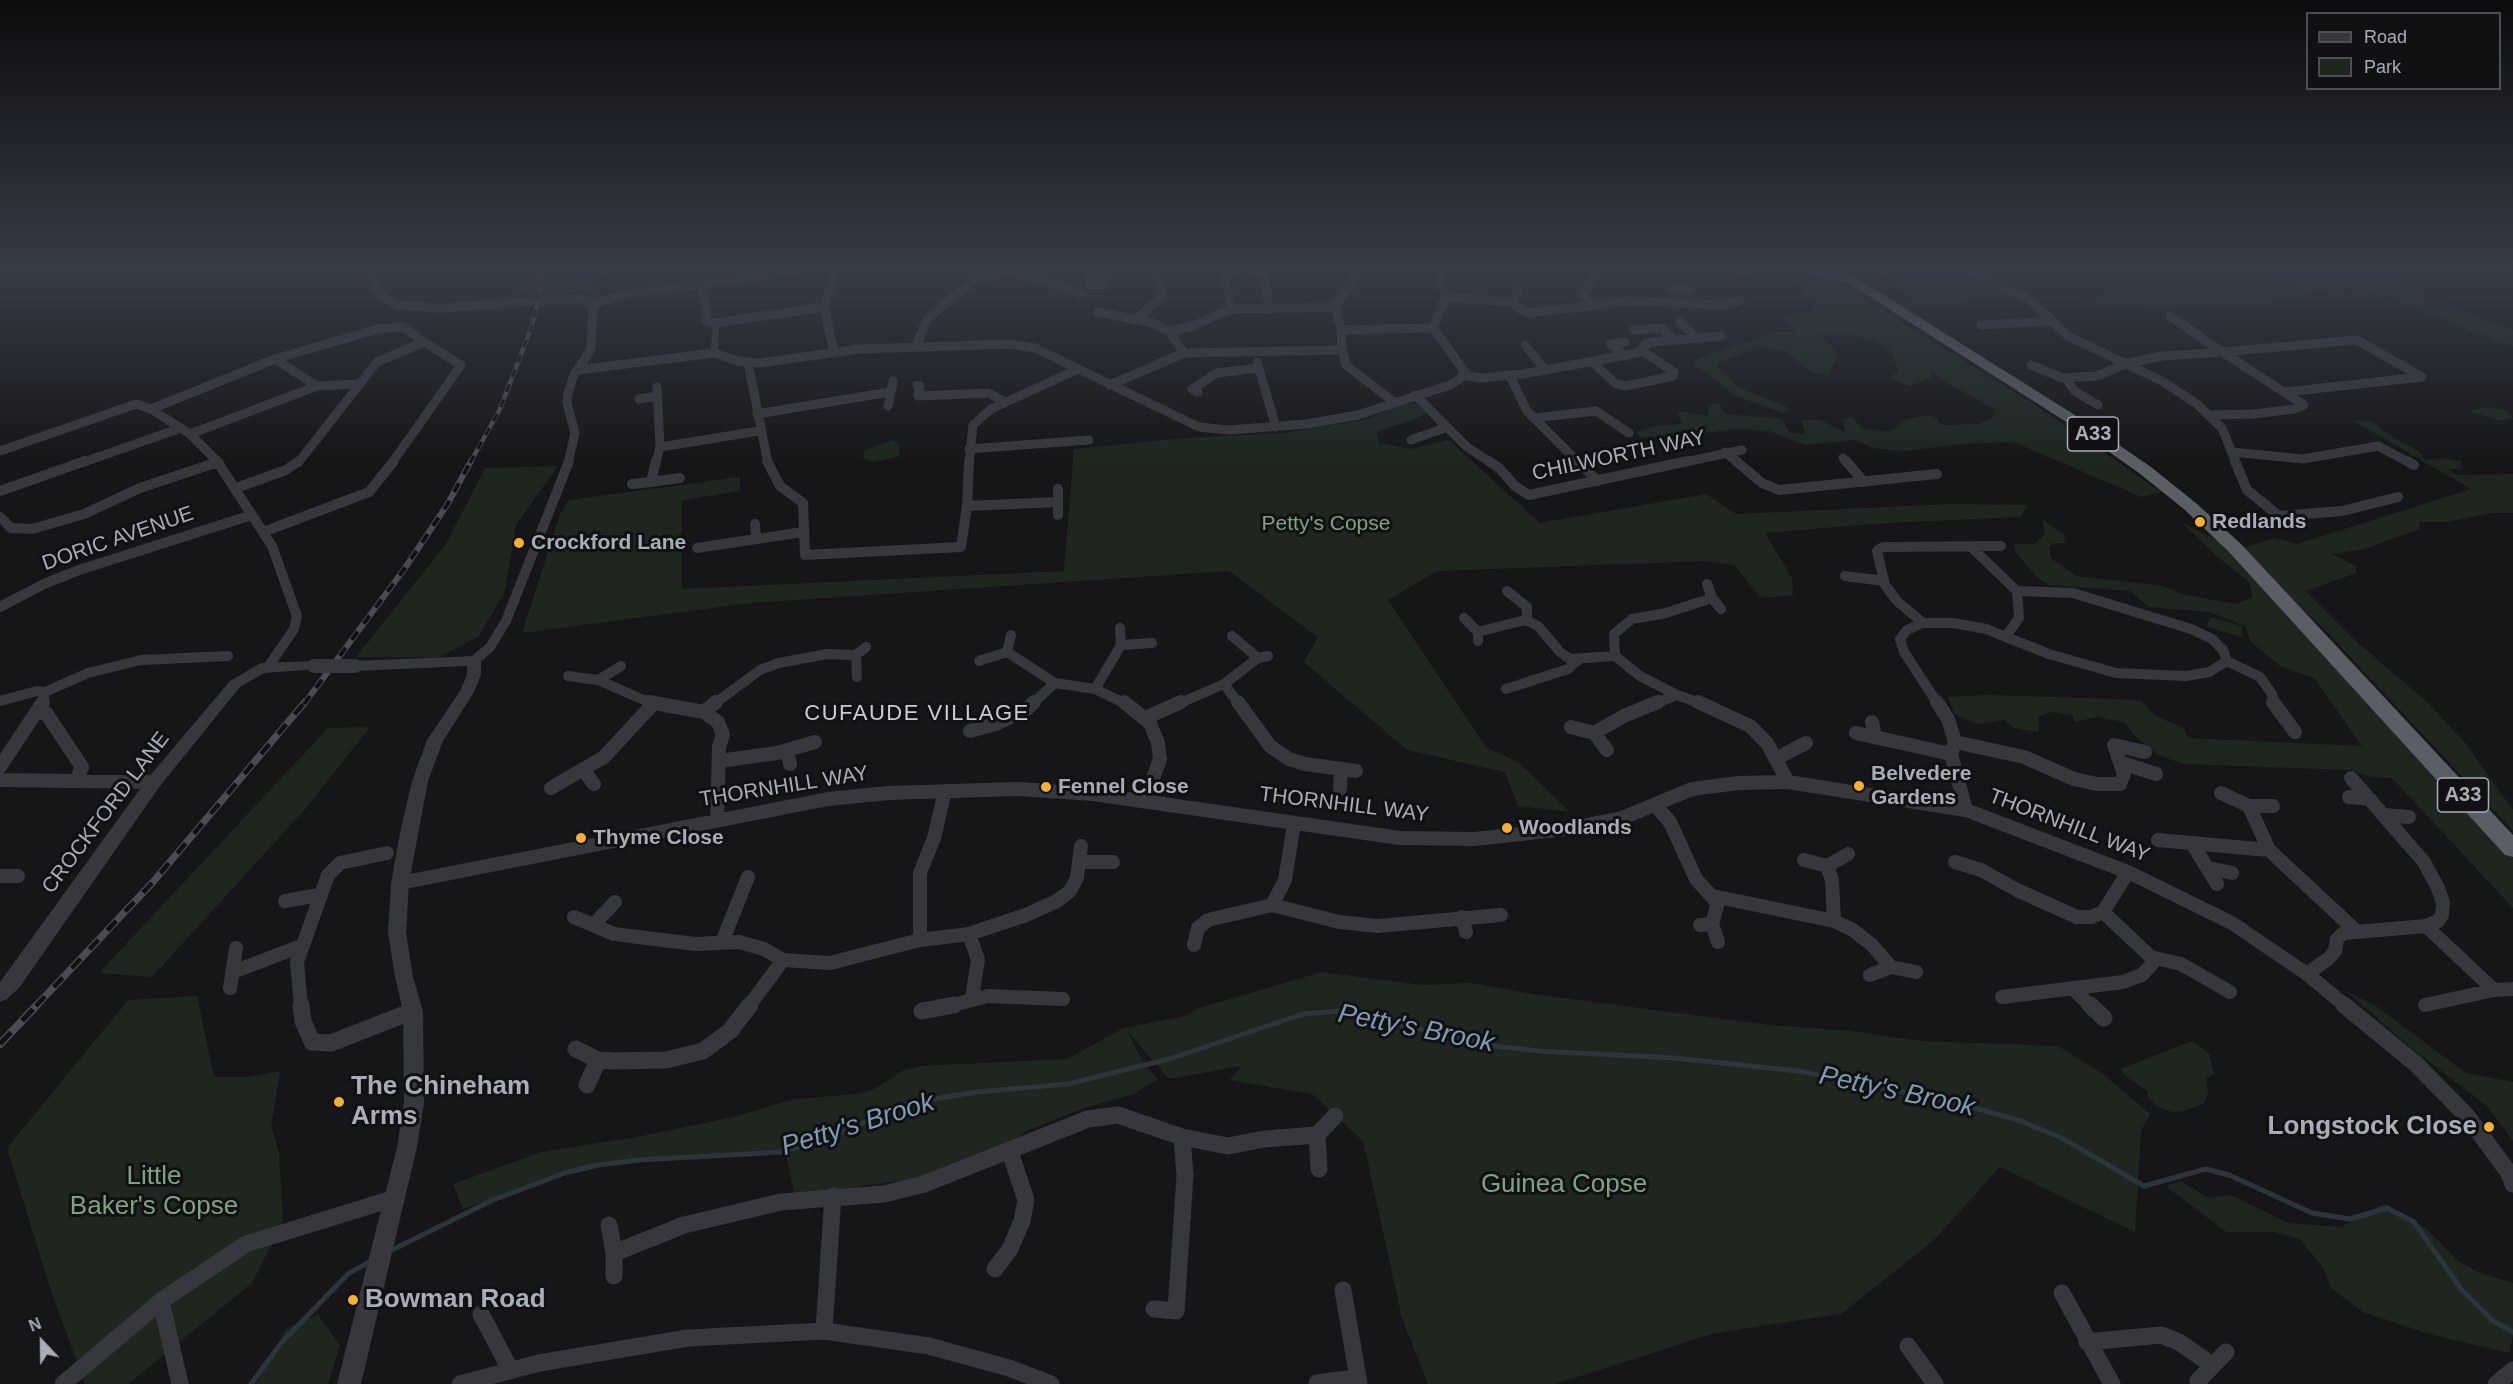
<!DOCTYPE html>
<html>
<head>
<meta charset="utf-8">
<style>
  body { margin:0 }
  #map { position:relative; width:2513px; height:1384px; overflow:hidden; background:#161618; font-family:Helvetica,sans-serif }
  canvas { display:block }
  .legend { position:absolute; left:2306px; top:12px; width:195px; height:78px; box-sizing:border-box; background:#111113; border:2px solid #4d4f55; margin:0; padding:8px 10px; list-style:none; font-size:18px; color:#a8adb8 }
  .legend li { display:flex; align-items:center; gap:12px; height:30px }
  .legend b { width:30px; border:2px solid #4d4f55 }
  .north { position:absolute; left:12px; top:1312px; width:60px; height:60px; -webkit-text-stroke:4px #111113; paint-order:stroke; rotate:338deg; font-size:16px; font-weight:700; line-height:24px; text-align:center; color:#a8adb8 }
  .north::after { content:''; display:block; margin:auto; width:21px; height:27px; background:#a8adb8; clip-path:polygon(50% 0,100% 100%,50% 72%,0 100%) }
</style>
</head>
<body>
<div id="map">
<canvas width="2513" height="1384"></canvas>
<ul class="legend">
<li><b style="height:8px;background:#37383d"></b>Road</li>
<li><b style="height:16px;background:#1e261f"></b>Park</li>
</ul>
<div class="north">N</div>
</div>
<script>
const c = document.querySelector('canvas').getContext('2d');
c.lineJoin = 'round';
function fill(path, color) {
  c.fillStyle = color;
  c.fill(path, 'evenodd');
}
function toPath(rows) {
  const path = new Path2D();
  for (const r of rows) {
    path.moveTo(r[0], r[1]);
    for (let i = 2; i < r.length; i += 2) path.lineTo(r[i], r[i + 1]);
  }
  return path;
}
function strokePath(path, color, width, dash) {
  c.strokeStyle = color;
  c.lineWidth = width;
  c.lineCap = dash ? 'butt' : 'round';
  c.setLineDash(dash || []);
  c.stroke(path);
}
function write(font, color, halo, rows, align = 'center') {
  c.font = font + ' Helvetica,sans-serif';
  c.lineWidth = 6;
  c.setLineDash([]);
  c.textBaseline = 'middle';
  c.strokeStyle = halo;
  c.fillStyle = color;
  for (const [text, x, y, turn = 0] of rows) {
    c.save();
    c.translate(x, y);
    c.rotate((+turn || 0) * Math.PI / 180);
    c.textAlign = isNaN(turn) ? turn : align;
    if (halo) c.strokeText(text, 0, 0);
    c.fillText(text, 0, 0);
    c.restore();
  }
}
const built = toPath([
  [521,270,571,270,567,285,547,295,535,296,519,291]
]);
const green = toPath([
  [571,270,616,270,594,290,547,295,567,285],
  [1867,270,1949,270,2002,288,2020,301,1916,305,1894,284],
  [2341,270,2379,270,2425,296,2513,330,2513,347,2364,288,2308,291,2306,301,2162,309,2095,306,2079,302,2136,288,2270,284,2291,283,2305,277,2348,276],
  [1732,271,1812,275,1840,284,2034,404,2161,492,2141,497,2014,442,1962,444,1905,451,1874,448,1854,440,1805,445,1770,431,1733,429,1692,435,1640,437,1637,432,1654,426,1682,424,1677,411,1708,416,1709,405,1719,403,1725,414,1782,419,1789,432,1805,434,1801,420,1820,420,1845,432,1843,419,1851,417,1864,429,1891,431,1906,419,1930,415,1938,419,1941,425,1978,424,1992,418,1996,410,1947,383,1930,371,1933,377,1909,386,1891,378,1898,370,1891,351,1876,341,1851,335,1820,335,1838,353,1828,375,1813,373,1786,352,1761,346,1716,364,1738,387,1791,409,1783,413,1734,395,1706,371,1693,366,1697,359,1776,332,1796,331,1780,315,1813,312,1816,304,1801,292,1807,289,1802,285,1791,282,1749,282,1745,280,1760,277,1736,276],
  [1406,403,1416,404,1428,414,1377,432,1379,443,1410,449,1449,440,1540,523,1706,494,1736,514,1951,504,2028,505,2020,517,1886,523,1765,533,1792,578,1793,595,1761,598,1734,565,1706,561,1437,571,1388,600,1486,747,1519,763,1570,812,1518,806,1505,772,1407,750,1304,662,1318,637,1229,571,751,603,522,633,560,514,569,500,740,477,740,491,682,500,682,589,1064,571,1074,449,1186,438,1284,433,1367,419],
  [2486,407,2505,410,2513,418,2500,421,2469,411],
  [2354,421,2372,421,2383,431,2420,452,2425,460,2442,458,2461,461,2461,469,2447,469,2457,475,2513,474,2513,513,2492,513,2448,522,2419,522,2420,529,2364,549,2332,554,2356,566,2356,573,2306,591,2356,641,2427,702,2466,744,2513,810,2513,831,2322,627,2279,588,2243,548,2274,538,2297,544,2471,489],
  [893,440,898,443,900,456,873,462,863,457,865,450],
  [558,466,516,525,504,594,478,637,439,657,356,657,446,544,485,468],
  [2042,519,2065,535,2064,543,2055,543,2049,547,2051,558,2076,576,2164,586,2181,594,2236,604,2253,597,2249,582,2219,558,2181,522,2227,545,2513,858,2513,908,2392,778,2371,777,2351,770,2184,764,2158,755,2135,736,2124,722,2097,717,2075,722,2072,715,2050,712,2038,717,2039,732,2014,728,2005,720,1977,724,1954,714,1948,697,1986,695,2119,699,2141,701,2156,716,2184,728,2188,738,2362,746,2314,678,2280,666,2251,642,2245,626,2209,612,2149,607,2130,591,2049,585,2038,578,2016,553,2014,544,2035,544,2045,534],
  [2210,617,2242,626,2242,637,2207,627],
  [370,727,306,808,152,977,99,973,328,728],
  [1322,972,1422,985,1471,983,1533,994,1769,1025,1851,1031,1921,1041,2058,1046,2103,1074,2150,1114,2141,1131,2135,1232,2000,1167,1933,1241,1841,1314,1715,1333,1555,1384,1428,1384,1402,1318,1363,1141,1312,1094,1230,1080,1242,1066,1169,1079,1127,1031,1145,1065,1158,1079,1134,1094,1084,1108,1024,1132,1009,1145,917,1179,860,1186,853,1191,796,1200,785,1150,737,1156,639,1160,580,1169,463,1209,453,1184,541,1152,637,1137,733,1117,795,1099,858,1094,874,1089,904,1070,921,1066,1067,1059,1124,1028,1186,1016,1199,1008],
  [2346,991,2376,1006,2466,1073,2513,1082,2513,1141,2487,1106,2411,1048],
  [197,996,214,1077,245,1077,280,1071,271,1125,279,1153,283,1221,252,1283,128,1384,85,1384,51,1291,7,1148,128,1000],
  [2193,1041,2209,1054,2214,1074,2206,1079,2208,1095,2203,1104,2184,1111,2172,1112,2158,1107,2148,1098,2148,1092,2124,1075,2120,1069],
  [2180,1181,2209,1198,2231,1195,2288,1223,2341,1227,2384,1204,2426,1228,2458,1261,2480,1273,2513,1283,2513,1336,2509,1353,2429,1334,2363,1312,2331,1288,2324,1269,2300,1239,2274,1232,2226,1232,2166,1186],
  [318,1315,340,1345,328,1384,256,1384,286,1329]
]);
const stream = toPath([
  [390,1251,493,1200,565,1173,598,1165,639,1160,781,1152,828,1138,909,1103,977,1092,1068,1084,1169,1059,1303,1014,1339,1011,1495,1046,1538,1051,1674,1058,1798,1071,1953,1102,2018,1120,2062,1138,2144,1186,2206,1169,2229,1175,2312,1213,2350,1219,2387,1208,2414,1222,2461,1289,2493,1321,2513,1332],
  [251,1384,282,1342,348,1274,371,1261]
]);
const pedestrian = toPath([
  [714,353,716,323]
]);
const minorFar3 = toPath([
  [370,270,381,296,397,305,440,308,568,299,583,299,593,304],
  [970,270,973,276,984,277,996,275,1001,270],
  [1255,270,1265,276,1269,309],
  [1359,270,1335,307,1341,330,1342,350,1346,365,1394,402],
  [1965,270,2025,296,2068,336,2162,381,2197,404,2222,428,2236,463],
  [1000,272,1042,279,1083,295],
  [702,283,707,321,716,323,824,307],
  [1515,283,1518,292,1510,302,1527,313,1631,301,1720,305,1740,301],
  [1672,290,1691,290],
  [1446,297,1510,302],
  [593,304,628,294,802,270],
  [1592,306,1583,296,1597,270],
  [1231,309,1225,277,1236,270],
  [1098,312,1153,323,1169,331,1184,353],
  [1137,319,1162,296,1154,270],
  [1680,322,1697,338],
  [1981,325,2049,321],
  [1341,330,1433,328],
  [1633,330,1661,328,1674,340],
  [1169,331,1190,327,1231,309,1335,307],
  [1625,342,1610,344,1626,356],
  [1525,345,1546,371],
  [916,347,927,319,977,277],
  [2222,352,2357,340,2422,377,2285,392],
  [834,353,824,307,835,270],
  [275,359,317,386],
  [1257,362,1276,427],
  [1592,362,1615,383,1625,386,1673,376,1674,372,1641,350],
  [748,363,768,463],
  [2031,365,2062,378,2097,376,2125,364,2162,356,2222,352,2170,316],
  [578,370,714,353,738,361,760,363,859,349,1010,344,1035,348,1199,427,1229,430,1307,424,1358,415,1450,385,1461,378,1465,372,1433,328,1446,297,1440,280,1443,270],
  [1463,375,1480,378,1523,374,1637,353,1646,344,1655,342,1721,336],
  [1510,376,1527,411,1579,463],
  [2065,378,2076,392,2098,405],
  [917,385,920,386,918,396,988,393,1006,402],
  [1110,385,1184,353,1342,350],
  [657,387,660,447,759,431],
  [1198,392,1192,389,1217,373,1259,368],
  [1415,395,1467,447,1491,463],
  [639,399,657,396],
  [888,406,893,381],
  [151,409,275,359,378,329,403,327,424,342,377,362,298,463],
  [757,414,890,392],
  [2209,415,2253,414,2295,409,2304,405,2222,352],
  [1533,418,1596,411,1629,433],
  [190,434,317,386,359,384],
  [1411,440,1447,427],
  [969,449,1089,440],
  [0,451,136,404,151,409,190,434,219,463],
  [1725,452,1738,463],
  [2232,452,2303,459,2378,446,2410,463],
  [1843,458,1847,463],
  [81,463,181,428],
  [215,463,218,462],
  [392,463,461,365,424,342],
  [568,463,575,433,567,403,568,393,574,375,591,349,593,304],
  [656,463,660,447],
  [969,463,973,425,991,409,1076,370],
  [1681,463,1742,450]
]);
const minorFar2 = toPath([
  [217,461,272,546,297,616,294,629,268,667],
  [767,461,780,486,803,503,805,555,961,547,967,506,969,461],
  [1489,461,1499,468,1515,486,1529,495,1688,461],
  [1577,461,1598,481],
  [1736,461,1762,483,1779,490,1937,474],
  [1846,461,1864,482],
  [2235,461,2247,490,2279,516,2342,511,2398,497],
  [2407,461,2414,465],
  [651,482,680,478],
  [632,484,651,482,656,461],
  [236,488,286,470,299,461],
  [0,491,85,461],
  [1058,502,1058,515],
  [967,506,1058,502,1058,489],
  [0,517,11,528,32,529,84,514,140,488,218,462],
  [755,524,756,539],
  [263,532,369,492,394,461],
  [1971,547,2017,591,2019,618,2006,636],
  [697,548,803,532],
  [1845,576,1884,581],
  [1707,584,1712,598,1721,609],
  [1507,591,1527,607,1527,621],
  [0,607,44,584,79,570,252,515],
  [1464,618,1478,632,1478,641],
  [1923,623,1897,601,1885,585,1877,551,1883,547,2001,546],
  [1478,632,1525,620,1538,626,1560,652,1570,659,1615,656],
  [1232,636,1258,658],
  [1121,645,1152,643],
  [1007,652,1055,683,1095,689,1126,704],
  [474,661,490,647,506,621,569,461],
  [979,661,1007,652,1011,635],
  [2227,661,2260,677,2272,694,2274,704],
  [568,676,598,680,653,704],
  [857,677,856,655,866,647],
  [598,680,621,666],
  [1224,684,1239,704],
  [1095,689,1121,645,1120,628],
  [1506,689,1568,669,1578,660],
  [45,692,88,673,141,660,228,656],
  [0,701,37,691,45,692],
  [42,704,45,692],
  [714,704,760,670,779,663,827,654,856,655],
  [1032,704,1055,683],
  [1178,704,1224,684,1258,658,1268,656],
  [1654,704,1677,695],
  [1702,704,1677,695,1640,676,1615,656,1614,634,1632,619,1666,613,1712,598],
  [1938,704,1904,652,1900,639,1907,630,1923,623,1954,623,1986,629,2049,654,2116,673,2186,676,2209,672,2227,661,2223,650,2212,639,2191,629,2073,593,2017,591]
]);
const minorFar1 = toPath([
  [649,702,704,712,718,722,723,735,719,747,717,820],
  [1124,702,1150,723,1158,743,1160,759,1145,800],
  [1238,702,1270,746,1289,759,1305,764,1356,771],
  [1698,702,1750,726,1767,743,1788,782],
  [1937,702,1948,719,1955,742,1951,754,1966,810],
  [2273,702,2295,732],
  [704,712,716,702],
  [36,713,46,713,82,767,76,781],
  [1145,718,1181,702],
  [1872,722,1875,737],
  [1571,727,1594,733,1607,750],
  [970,731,996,724,1027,709,1034,702],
  [1594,733,1624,716,1658,702],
  [1856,733,1951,754],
  [1955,742,2024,757,2074,779,2097,784,2120,784,2124,774,2114,745,2145,752],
  [787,751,790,764],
  [1777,758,1806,743],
  [719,761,777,753,815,742],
  [2122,763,2156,774],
  [0,767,43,702],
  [584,771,594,784],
  [0,780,154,782],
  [551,788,604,757,653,704],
  [1340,789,1341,769],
  [2221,793,2249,806,2273,806],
  [2349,797,2370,799],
  [1655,805,1670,822,1696,879,1715,900,1717,906,1712,924,1718,942],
  [2249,806,2269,850,2355,930],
  [2385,815,2409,817],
  [2158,840,2269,850],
  [2192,843,2217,884],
  [1804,860,1827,866],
  [1079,862,1113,862],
  [1955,862,1981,870,2017,890,2077,917,2091,917,2103,912,2128,872],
  [2209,868,2232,873],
  [0,876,18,876],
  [400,883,828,799,888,793,1018,789,1093,794,1400,838,1475,839,1565,829,1622,818,1692,789,1738,783,1788,782,1966,810,2128,872,2232,923,2307,974,2346,1006],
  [1713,896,1834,921,1853,930,1872,945,1891,967],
  [285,901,319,895],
  [1272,905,1285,880,1294,824],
  [574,917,614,934,695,944,739,942,764,949,783,960,830,963,920,940,969,934,1026,915,1057,901,1070,891,1077,878,1081,846],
  [1462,917,1466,932],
  [1834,921,1832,880,1827,866,1848,854],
  [593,925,615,902],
  [1700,925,1712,924],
  [2426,926,2494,990],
  [969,934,978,960,972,998],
  [920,940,920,873,934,838,945,791],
  [722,942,748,877],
  [1194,945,1198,928,1208,920,1272,905,1339,922,1378,926,1501,915],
  [2151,957,2181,964,2230,992],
  [233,972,301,946],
  [2307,974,2328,959,2335,951,2337,939,2344,933,2426,926,2438,921,2442,915,2443,903,2438,888,2424,862,2351,778],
  [1870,975,1891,967,1916,972],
  [230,988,236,948],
  [2074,990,2091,1006],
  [2002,997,2123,982,2142,975,2152,964,2151,957,2103,912],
  [2425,1005,2494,990,2513,989],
  [301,1006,297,962,328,875,340,863,387,853],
  [749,1006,783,960],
  [949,1006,988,996,1063,999]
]);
const minor = toPath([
  [301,1005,303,1021,312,1042,331,1043,413,1011],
  [2090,1005,2104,1018],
  [2344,1005,2416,1064,2467,1116,2509,1173,2513,1184],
  [922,1011,954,1005],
  [576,1049,598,1060,614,1061,666,1060,703,1051,730,1031,750,1005],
  [587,1085,598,1060],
  [1319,1169,1317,1135,1335,1116],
  [609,1225,614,1253,614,1276],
  [614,1253,684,1225,781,1202,884,1194,924,1184,1088,1119,1118,1115,1182,1137,1228,1146,1264,1139,1317,1135],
  [995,1269,1010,1249,1022,1221,1026,1200,1010,1152],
  [1343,1290,1359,1384],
  [2062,1293,2112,1384],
  [161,1301,180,1384],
  [1154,1309,1176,1311,1185,1175,1182,1137],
  [481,1314,511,1371],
  [824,1331,833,1196],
  [2087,1342,2161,1335,2179,1342,2212,1365],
  [1908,1346,1935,1384],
  [2198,1381,2226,1352],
  [1317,1383,1356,1378],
  [63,1384,161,1301,246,1244,395,1198],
  [460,1384,539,1363,688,1338,824,1331,929,1346,1009,1368,1051,1384],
  [2496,1384,2513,1370]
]);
const tertiary = toPath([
  [474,656,481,661,481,675,474,692,443,741,428,781,409,883,406,932,413,977,423,1011,424,1103,417,1147,361,1384,337,1384,397,1147,404,1103,403,1011,395,977,388,932,391,883,400,833,412,781,427,740,460,691,467,675,467,666,355,671,348,666,355,661,474,656],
  [314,661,319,663,321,666,319,669,264,673,240,687,160,786,19,988,7,999,0,1002,0,982,148,778,230,681,261,663,314,661]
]);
const trunk = toPath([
  [1809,270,1844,270,2078,417,2151,467,2197,504,2241,544,2513,835,2513,857,2505,855,2229,552,2185,510,2139,473,2068,423,1848,283,1810,274,1809,270]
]);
const railFar3 = toPath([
  [470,463,500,409,532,326,545,270]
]);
const railFar2 = toPath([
  [304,704,405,568,447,505,471,461]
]);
const railFar1 = toPath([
  [36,1006,153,882,305,702]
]);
const rail = toPath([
  [0,1044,37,1005]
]);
const tertiaryBridge = toPath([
  [314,666,355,666]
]);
const wall = toPath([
  [1085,270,1111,270,1108,289,1086,289]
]);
const shadedWall = toPath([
  [1107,270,1111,270,1108,289]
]);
const markers = [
  [2200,522,6,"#f2b134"],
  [519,543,6,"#f2b134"],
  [1859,786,6,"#f2b134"],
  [1046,787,6,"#f2b134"],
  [1507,828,6,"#f2b134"],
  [581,838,6,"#f2b134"],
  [339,1102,6,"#f2b134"],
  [2489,1127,6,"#f2b134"],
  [353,1300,6,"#f2b134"]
];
const shields = [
  [2093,434,51],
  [2463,795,51]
];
const shieldNames = [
  ["A33",2093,434],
  ["A33",2463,795]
];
const streetNames = [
  ["CHILWORTH WAY",1619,456,-12],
  ["DORIC AVENUE",118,539,-19],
  ["THORNHILL WAY",784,787,-9],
  ["THORNHILL WAY",1344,805,7],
  ["CROCKFORD LANE",106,813,-53],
  ["THORNHILL WAY",2069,826,21]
];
const poiNames = [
  ["Redlands",2212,522],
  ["Crockford Lane",531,543],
  ["Belvedere",1871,774],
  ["Gardens",1871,798],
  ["Fennel Close",1058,787],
  ["Woodlands",1519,828],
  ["Thyme Close",593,838]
];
const parkNames = [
  ["Petty's Copse",1326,524]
];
const neighbourhoodNames = [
  ["CUFAUDE VILLAGE",917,714]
];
const nearPoinames = [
  ["The Chineham",351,1087],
  ["Arms",351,1117],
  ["Longstock Close",2477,1127,"right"],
  ["Bowman Road",365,1300]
];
const nearParknames = [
  ["Little",154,1177],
  ["Baker's Copse",154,1207],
  ["Guinea Copse",1564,1185]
];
const nearWaternames = [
  ["Petty's Brook",1416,1029,11],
  ["Petty's Brook",1897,1092,12],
  ["Petty's Brook",858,1125,-17]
];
fill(built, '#222225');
fill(green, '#1e261f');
strokePath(stream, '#2c353c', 5);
strokePath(pedestrian, '#37383d', 7);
strokePath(minorFar3, '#37383d', 9);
strokePath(minorFar2, '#37383d', 10);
strokePath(minorFar1, '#37383d', 14);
strokePath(minor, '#37383d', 17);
fill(tertiary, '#37383d');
fill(trunk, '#5b5e65');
strokePath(railFar3, '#4a4c52', 4.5);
strokePath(railFar2, '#4a4c52', 6);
strokePath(railFar1, '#4a4c52', 7);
strokePath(rail, '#4a4c52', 8);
strokePath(railFar3, '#111113', 3, [8]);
strokePath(railFar2, '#111113', 4, [10]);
strokePath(railFar1, '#111113', 4.5, [13]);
strokePath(rail, '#111113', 5, [16]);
strokePath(tertiaryBridge, '#37383d', 14);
fill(wall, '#47494d');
fill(shadedWall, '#2f3033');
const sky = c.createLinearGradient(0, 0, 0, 464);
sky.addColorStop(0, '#0c0c0d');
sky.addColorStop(0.58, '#363c48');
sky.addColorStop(1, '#363c4800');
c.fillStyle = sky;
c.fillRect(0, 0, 2513, 464);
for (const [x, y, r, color] of markers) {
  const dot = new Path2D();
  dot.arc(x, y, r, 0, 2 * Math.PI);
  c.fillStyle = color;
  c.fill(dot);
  strokePath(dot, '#111113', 2);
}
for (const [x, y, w] of shields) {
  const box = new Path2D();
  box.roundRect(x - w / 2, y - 17, w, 34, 4.5);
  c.fillStyle = '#111113';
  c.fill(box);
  strokePath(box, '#a8adb8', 1.5);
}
write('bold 20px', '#a8adb8', null, shieldNames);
write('21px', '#a8adb8', '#111113', streetNames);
write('bold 21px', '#a8adb8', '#111113', poiNames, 'left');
write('21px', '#7fa381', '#111113', parkNames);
c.letterSpacing = '1.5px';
write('22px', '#c9ccd4', '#111113', neighbourhoodNames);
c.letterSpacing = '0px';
write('bold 26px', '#a8adb8', '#111113', nearPoinames, 'left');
write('26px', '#7fa381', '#111113', nearParknames);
write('italic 27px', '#7f9bb3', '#111113', nearWaternames);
</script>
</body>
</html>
